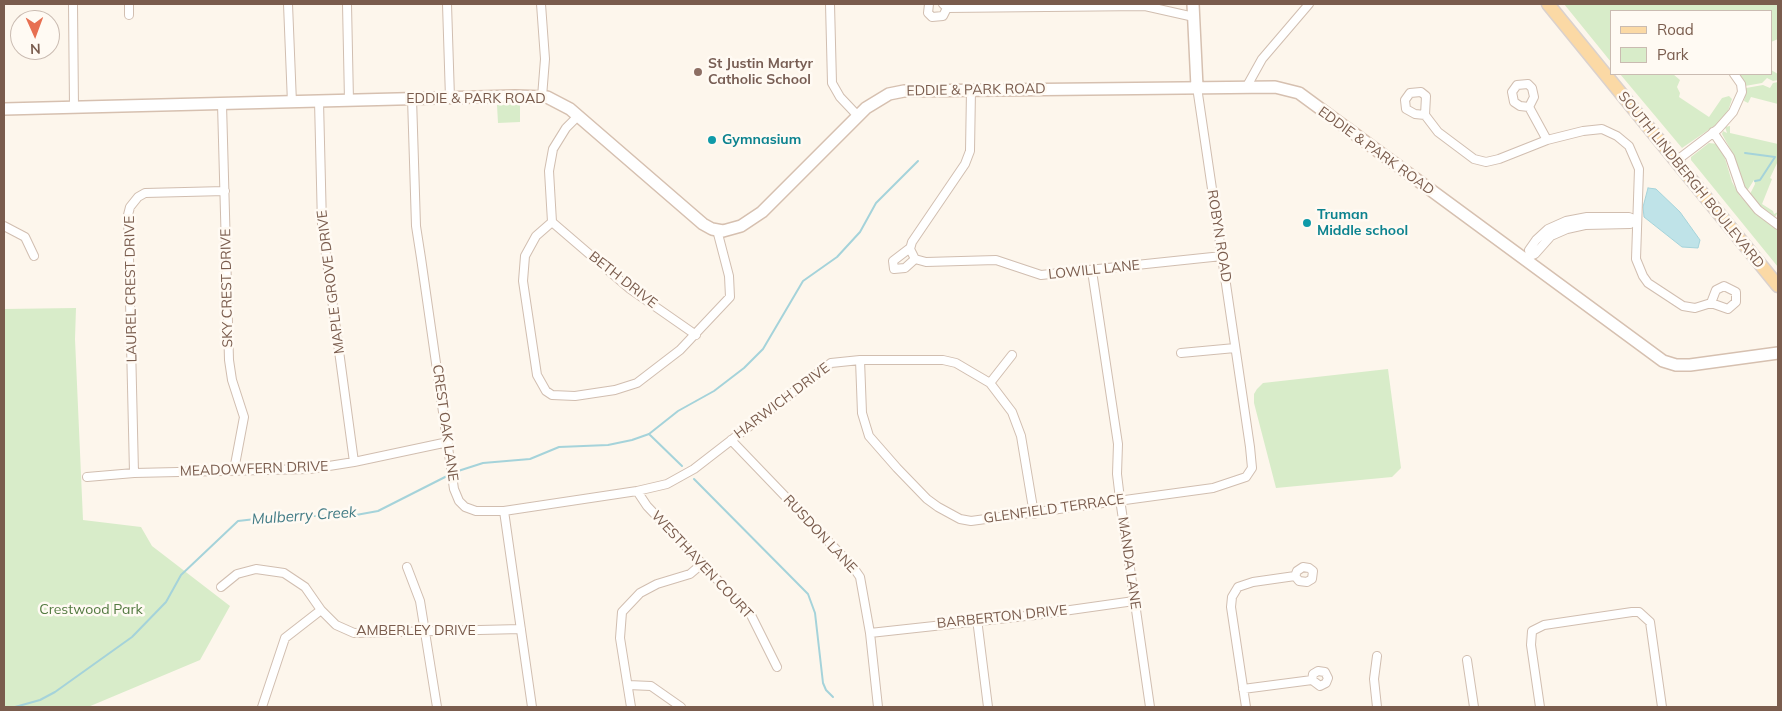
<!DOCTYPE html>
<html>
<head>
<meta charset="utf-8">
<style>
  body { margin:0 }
  #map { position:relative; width:1782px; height:711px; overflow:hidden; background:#fdf6ec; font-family:Mulish,sans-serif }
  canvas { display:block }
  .frame { position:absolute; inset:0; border:5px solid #7a5c4d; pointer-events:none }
  .legend { position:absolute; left:1610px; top:10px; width:162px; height:65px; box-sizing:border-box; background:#fffaf3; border:1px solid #cabbb1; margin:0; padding:6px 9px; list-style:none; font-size:15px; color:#7a5c4d }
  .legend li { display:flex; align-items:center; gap:10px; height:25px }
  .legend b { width:25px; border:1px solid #cabbb1 }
  .north { position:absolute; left:10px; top:10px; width:50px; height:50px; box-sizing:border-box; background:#fffaf3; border:1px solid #cabbb1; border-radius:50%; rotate:178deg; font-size:14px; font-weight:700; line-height:20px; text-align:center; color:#7a5c4d }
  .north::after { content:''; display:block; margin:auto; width:18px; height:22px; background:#e76f51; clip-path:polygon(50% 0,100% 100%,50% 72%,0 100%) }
</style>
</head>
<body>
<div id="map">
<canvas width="1782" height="711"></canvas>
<div class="frame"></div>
<ul class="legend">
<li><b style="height:6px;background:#fbd9a5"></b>Road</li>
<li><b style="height:14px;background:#d8ecc9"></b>Park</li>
</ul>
<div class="north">N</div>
</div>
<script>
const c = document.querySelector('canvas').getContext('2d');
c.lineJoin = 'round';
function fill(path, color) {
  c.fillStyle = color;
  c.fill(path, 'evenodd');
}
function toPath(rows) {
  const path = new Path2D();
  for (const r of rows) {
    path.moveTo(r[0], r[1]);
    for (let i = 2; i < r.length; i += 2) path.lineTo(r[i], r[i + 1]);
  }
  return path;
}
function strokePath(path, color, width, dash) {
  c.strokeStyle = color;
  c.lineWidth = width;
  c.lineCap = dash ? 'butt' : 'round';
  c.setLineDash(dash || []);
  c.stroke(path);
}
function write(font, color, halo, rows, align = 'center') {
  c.font = font + ' Mulish,sans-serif';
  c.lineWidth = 5;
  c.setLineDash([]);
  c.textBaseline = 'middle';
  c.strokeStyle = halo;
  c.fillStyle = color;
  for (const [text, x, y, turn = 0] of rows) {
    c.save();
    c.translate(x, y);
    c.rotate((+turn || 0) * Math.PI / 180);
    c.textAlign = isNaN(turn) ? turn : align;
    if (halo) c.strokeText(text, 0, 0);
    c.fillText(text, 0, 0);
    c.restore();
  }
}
const green = toPath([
  [1564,4,1778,4,1778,39,1771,42,1771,11,1611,11,1611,62],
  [1771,70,1778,74,1778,80,1773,81,1767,78,1762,83,1745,86,1740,75,1771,74],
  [1620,74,1673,74,1680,80,1677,87,1680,93,1679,97,1709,117,1722,98,1729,96,1732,99,1728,111,1720,122,1682,148],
  [1778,82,1778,104,1751,97,1748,103,1744,101,1746,88,1763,85,1770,88,1773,83],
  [520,104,520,122,498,123,497,105],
  [1730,126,1730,133,1778,144,1778,161,1770,178,1772,179,1762,204,1773,211,1774,214,1778,212,1775,217,1758,204,1750,194,1755,184,1754,180,1747,191,1743,184,1733,154,1722,134,1723,131,1727,133,1725,127],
  [1709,143,1718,144,1724,155,1732,182,1740,196,1752,209,1777,230,1778,267,1691,160,1691,157],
  [76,308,75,339,83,520,141,527,152,546,230,606,200,660,88,707,4,707,4,309],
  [1388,369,1401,468,1392,477,1276,488,1254,403,1254,394,1257,389,1263,383]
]);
const water = toPath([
  [1648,188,1656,189,1680,212,1700,240,1698,248,1682,247,1644,217,1643,207,1648,188]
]);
const stream = toPath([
  [1745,153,1775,157,1760,180,1755,181],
  [649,434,682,466],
  [455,472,483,463,530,459,559,447,608,445,632,440,649,434,678,411,714,391,744,368,763,349,803,281,837,257,860,232,876,203,918,161],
  [694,479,808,594,815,613,823,683,826,690,833,697],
  [15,707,40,700,55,692,132,637,166,602,181,575,238,521,273,517,356,515,378,511,451,474]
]);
const street = toPath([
  [73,4,74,108],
  [129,4,129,15],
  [288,4,292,103],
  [347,4,349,101],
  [447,4,450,98],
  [541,4,545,59,542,97],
  [830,4,832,83,840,97,858,116],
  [929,4,928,13,932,17,943,16,947,8],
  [943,4,947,8,1145,6,1151,4],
  [1145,6,1194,17],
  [1247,86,1262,59,1309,4],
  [971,90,970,151,965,164,912,242,910,249,915,259,926,262,996,260,1041,275,1222,256],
  [412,98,416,226,421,258,454,489,459,501,465,507,476,511,504,511,637,491,667,484,694,469,831,363,860,360,943,360,956,363,990,383,1012,412,1021,436,1034,514],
  [319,101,322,225,354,462],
  [222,104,229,360,232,380,244,417,234,470],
  [1529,107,1520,106,1514,102,1512,92,1517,85,1528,84,1532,88,1534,97,1529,107,1547,140],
  [1425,115,1415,114,1406,109,1405,100,1410,93,1421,92,1426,96,1425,115,1438,132,1474,159,1486,162,1499,159,1547,140,1583,131,1602,129,1617,136,1629,146,1639,169,1636,259,1643,276,1648,283,1683,306,1695,308,1711,303,1716,290,1724,286,1736,292,1736,302,1728,309,1711,303],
  [578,116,566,128,553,149,549,171,552,222,536,236,525,256,523,281,537,375,546,391,552,395,575,396,615,390,637,383,680,350,730,297,729,276,717,230],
  [1713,132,1730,157,1741,189,1758,210,1778,225],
  [1676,161,1718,129,1733,112,1742,92,1741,84,1734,74],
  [552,222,630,289,696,335],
  [4,226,25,237,34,256],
  [910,248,893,261,894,269,905,268,915,259],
  [1530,256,1535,254,1551,236,1567,229,1585,225,1630,224,1633,220],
  [1526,261,1530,256,1529,250,1536,240,1548,229,1566,221,1587,217,1629,217,1636,220],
  [1092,271,1118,444,1117,474,1120,499,1150,707],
  [1181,353,1235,348],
  [860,360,862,413,869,436,897,468,927,499,938,507,960,519,971,521,1213,488,1246,477,1252,468,1250,447,1197,87],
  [990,383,1012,355],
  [731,440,853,567,860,577,870,633,878,707],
  [134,473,128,215,130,207,138,197,145,193,225,191],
  [87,477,134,473,310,469,354,462,448,442],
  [637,491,647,506,751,615,777,667],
  [504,511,532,707],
  [407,567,420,601,437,707],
  [221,587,237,574,256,569,284,573,305,587,321,610,336,625,354,633,521,629],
  [977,619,988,707],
  [870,633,1035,615,1134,601],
  [1377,656,1374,679,1377,707],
  [1467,660,1474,707],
  [628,685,651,686,681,707],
  [1243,689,1312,680,1320,686,1326,683,1328,678,1325,672,1318,671,1313,674,1312,680],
  [262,707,285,638,321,610],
  [631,707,620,638,622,612,640,593,657,584,690,574,703,563],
  [1246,707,1231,607,1232,597,1238,587,1253,582,1295,576,1299,581,1307,582,1312,579,1313,571,1309,568,1303,567,1297,571,1295,576],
  [1540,707,1531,645,1532,631,1544,625,1632,612,1639,612,1650,622,1662,707]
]);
const secondary = toPath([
  [1193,4,1197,87],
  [4,109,515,96,547,97,570,109,703,224,712,229,723,231,741,226,762,212,866,108,889,94,904,91,1275,87,1299,93,1663,361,1676,365,1690,365,1778,353]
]);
const primary = toPath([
  [1548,4,1778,286]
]);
const markers = [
  [698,72,5,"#8d6e63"],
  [712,140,5,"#0f9aa8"],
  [1307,223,5,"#0f9aa8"]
];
const educationNames = [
  ["St Justin Martyr",708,64],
  ["Catholic School",708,80]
];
const streetNames = [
  ["EDDIE & PARK ROAD",976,90,-1],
  ["EDDIE & PARK ROAD",476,99],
  ["EDDIE & PARK ROAD",1376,151,36],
  ["SOUTH LINDBERGH BOULEVARD",1691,180,51],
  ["ROBYN ROAD",1219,236,81],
  ["LOWILL LANE",1094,270,-6],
  ["BETH DRIVE",623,280,38],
  ["MAPLE GROVE DRIVE",331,282,-97],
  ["SKY CREST DRIVE",227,288,-91],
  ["LAUREL CREST DRIVE",131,289,-91],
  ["HARWICH DRIVE",782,401,-37],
  ["CREST OAK LANE",445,423,82],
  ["MEADOWFERN DRIVE",254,469,-2],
  ["GLENFIELD TERRACE",1054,509,-8],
  ["RUSDON LANE",820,534,47],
  ["MANDA LANE",1129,563,82],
  ["WESTHAVEN COURT",702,565,47],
  ["BARBERTON DRIVE",1002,617,-6],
  ["AMBERLEY DRIVE",416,631]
];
const cultureNames = [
  ["Gymnasium",722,140],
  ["Truman",1317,215],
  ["Middle school",1317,231]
];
const parkNames = [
  ["Crestwood Park",91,610]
];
const waterNames = [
  ["Mulberry Creek",304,516,-4]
];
fill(green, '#d8ecc9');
fill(water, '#bfe3e8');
strokePath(water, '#a5d3da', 1);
strokePath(stream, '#a5d3da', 2);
strokePath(street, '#d1beb0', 10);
strokePath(secondary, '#d6c0b0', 14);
strokePath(primary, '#dad1cd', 15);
strokePath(street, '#fff', 8);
strokePath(secondary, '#fff', 11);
strokePath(primary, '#fbd9a5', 12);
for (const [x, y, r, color] of markers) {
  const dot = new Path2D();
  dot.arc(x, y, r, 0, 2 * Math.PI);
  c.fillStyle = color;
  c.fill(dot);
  strokePath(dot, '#fffaf3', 2);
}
write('bold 14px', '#785e54', '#fffaf3', educationNames, 'left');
write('14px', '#7a5c4d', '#fffaf3', streetNames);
write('bold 14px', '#0d838f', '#fffaf3', cultureNames, 'left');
write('14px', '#537a41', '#fffaf3', parkNames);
write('italic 15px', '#437c86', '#fffaf3', waterNames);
</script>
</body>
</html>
